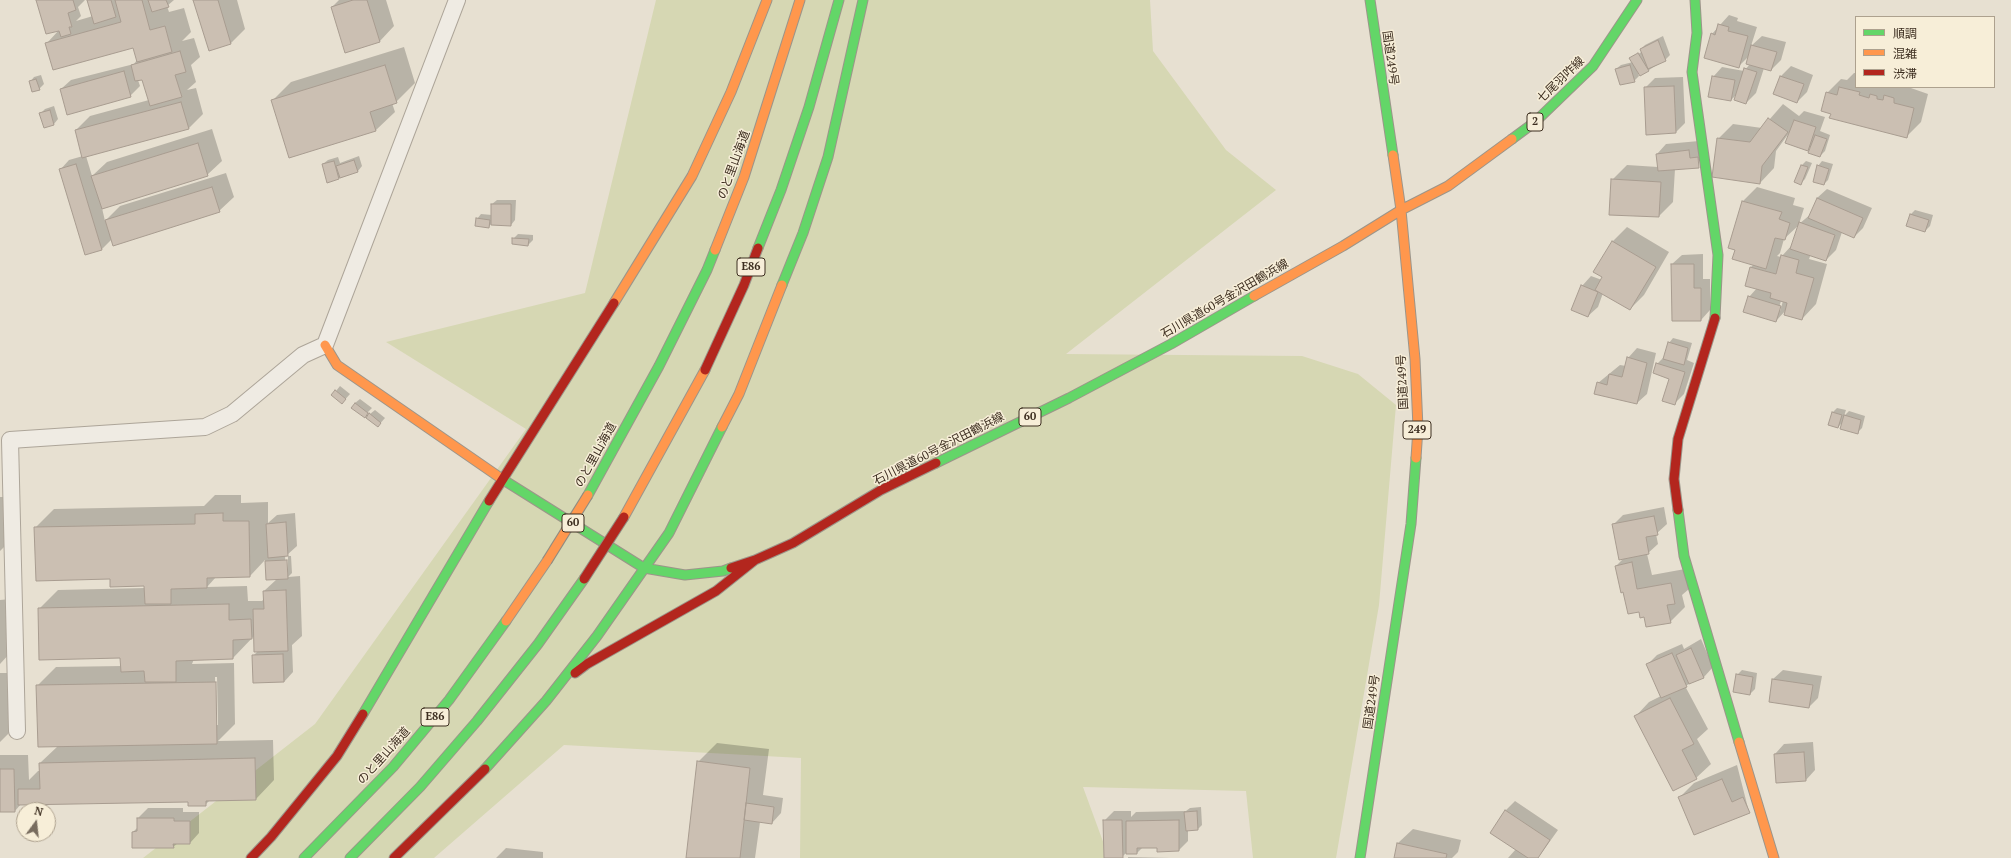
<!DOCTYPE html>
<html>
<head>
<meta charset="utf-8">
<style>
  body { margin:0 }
  #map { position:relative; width:2011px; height:858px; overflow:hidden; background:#e7e0d1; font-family:"PT Serif","Noto Sans JP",serif }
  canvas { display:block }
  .legend { position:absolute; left:1855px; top:16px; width:140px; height:72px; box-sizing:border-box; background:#f7eed8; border:1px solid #ada18e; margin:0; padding:5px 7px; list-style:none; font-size:12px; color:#3d2e20 }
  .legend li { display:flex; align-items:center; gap:8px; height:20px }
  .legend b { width:20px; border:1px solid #ada18e }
  .north { position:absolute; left:16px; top:802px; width:40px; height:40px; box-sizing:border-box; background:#f7eed8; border:1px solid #ada18e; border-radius:50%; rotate:15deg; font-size:11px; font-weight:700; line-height:16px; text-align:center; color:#3d2e20 }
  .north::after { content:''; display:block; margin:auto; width:14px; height:18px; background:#786c5e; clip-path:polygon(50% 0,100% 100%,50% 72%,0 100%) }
</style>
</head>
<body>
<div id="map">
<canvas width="2011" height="858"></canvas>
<ul class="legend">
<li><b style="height:5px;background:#63d668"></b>順調</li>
<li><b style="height:5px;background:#ff974d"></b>混雑</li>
<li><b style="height:5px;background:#b3261e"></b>渋滞</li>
</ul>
<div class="north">N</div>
</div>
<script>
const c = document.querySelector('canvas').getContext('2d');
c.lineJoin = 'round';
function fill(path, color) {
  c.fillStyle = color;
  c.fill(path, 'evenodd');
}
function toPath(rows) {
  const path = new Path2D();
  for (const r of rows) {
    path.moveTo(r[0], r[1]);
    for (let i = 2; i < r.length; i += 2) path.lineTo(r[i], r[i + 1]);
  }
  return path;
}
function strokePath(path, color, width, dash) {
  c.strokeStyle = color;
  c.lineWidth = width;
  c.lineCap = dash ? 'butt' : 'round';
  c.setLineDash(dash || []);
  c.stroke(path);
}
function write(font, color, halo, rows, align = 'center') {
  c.font = font + ' "PT Serif","Noto Sans JP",serif';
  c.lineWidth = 3;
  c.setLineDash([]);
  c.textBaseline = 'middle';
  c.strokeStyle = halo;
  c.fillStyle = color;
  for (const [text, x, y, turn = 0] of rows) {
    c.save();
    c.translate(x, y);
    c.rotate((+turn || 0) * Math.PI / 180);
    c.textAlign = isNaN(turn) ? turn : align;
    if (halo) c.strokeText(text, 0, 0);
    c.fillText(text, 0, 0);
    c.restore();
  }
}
const green = toPath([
  [656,0,1150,0,1153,51,1226,150,1276,190,1066,354,1302,356,1358,374,1396,405,1379,605,1336,858,1253,858,1246,791,1083,787,1109,858,800,858,801,758,564,745,434,858,143,858,315,724,526,429,386,342,585,293]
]);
const shadow = toPath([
  [37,0,85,0,78,7,81,16,76,21,93,16,88,0,174,0,167,6,169,12,184,8,191,32,182,41,194,38,200,57,191,65,196,82,187,90,196,88,203,114,188,129,86,156,92,176,107,162,212,129,222,161,207,175,102,208,105,221,120,206,226,173,234,197,219,211,112,239,102,249,60,170,69,160,83,156,76,130,90,116,149,100,142,78,138,80,140,86,130,96,61,89,71,80,134,64,137,60,134,47,47,43,60,29],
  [194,0,237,0,245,29,231,43,210,50],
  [339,0,386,0,394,26,380,41,346,51,332,7],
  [1729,15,1738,18,1737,21,1757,27,1751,46,1762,36,1786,42,1781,60,1771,70,1764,68,1756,93,1746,103,1737,94,1731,100,1713,77,1722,67,1744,71,1750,64,1749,56,1739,66,1712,34],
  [1663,36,1670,55,1665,60,1641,75,1637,70,1639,76,1634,81,1616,69,1621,65,1633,62,1631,58,1635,55,1635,56,1643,51,1641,49,1645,45],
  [404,47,415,83,396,102,392,103,395,112,376,130,290,157,272,101,291,82],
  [1791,66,1813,75,1807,92,1797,102,1774,94,1781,76],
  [1854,73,1856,73,1856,87,1908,87,1928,94,1921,122,1906,137,1832,113,1827,93,1841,79,1847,80],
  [41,75,44,84,39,89,30,82,34,77],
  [1683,77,1685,123,1676,132,1645,88,1655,78],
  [1783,104,1799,116,1804,111,1825,117,1820,131,1830,135,1825,151,1820,156,1812,145,1808,150,1789,133,1776,151,1774,168,1760,183,1718,139,1733,124,1762,128],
  [54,106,58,119,54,124,41,113,45,109],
  [1699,141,1708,157,1675,169,1673,202,1659,216,1612,180,1627,165,1658,167,1657,154,1666,144],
  [359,156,362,166,358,171,338,179,323,164,328,160,338,157,340,163],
  [1806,161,1812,163,1805,179,1801,183,1795,181,1802,165],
  [1822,161,1833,164,1828,180,1824,184,1818,166],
  [1757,187,1795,198,1793,205,1804,208,1799,224,1811,214,1817,198,1827,189,1872,208,1863,228,1854,237,1842,232,1836,250,1826,260,1811,254,1809,259,1827,264,1816,304,1802,319,1786,310,1776,321,1749,297,1757,288,1746,285,1751,267,1754,264,1736,249,1743,201],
  [1800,224,1793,244,1781,257,1777,256,1780,253,1784,239],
  [1781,301,1783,301,1780,311,1778,311],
  [497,200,516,200,515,220,511,225,491,224,489,227,477,219,481,214,492,215,492,204],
  [1915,210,1933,215,1930,226,1925,231,1910,215],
  [1627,227,1669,252,1644,295,1630,309,1603,293,1598,307,1588,316,1582,286,1591,276,1602,280,1612,242],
  [518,234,533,235,533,240,528,245,513,239],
  [1703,254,1703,279,1710,279,1710,310,1701,320,1672,264,1682,255],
  [1673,338,1692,343,1687,360,1694,363,1684,394,1674,404,1670,378,1657,364,1665,356,1669,343],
  [1637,348,1656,353,1647,394,1637,403,1598,383,1620,365,1626,366,1628,358],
  [340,386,350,394,342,403,336,391],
  [360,399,372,408,364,416,355,403],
  [1837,408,1846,410,1844,416,1849,411,1865,416,1862,428,1858,432,1843,422,1838,427,1829,425,1833,412],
  [375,410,385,418,378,426,370,414],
  [215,495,241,495,241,503,268,502,268,523,277,515,295,513,297,546,287,555,285,555,286,575,288,575,288,556,291,556,292,573,288,577,300,576,302,636,292,645,293,672,284,682,254,655,258,651,255,635,233,658,194,659,192,664,234,663,235,724,218,741,273,740,274,780,256,799,210,800,205,805,189,801,21,804,15,811,0,805,0,755,28,755,29,780,38,771,40,771,40,763,58,746,37,686,56,667,122,666,121,657,39,609,58,590,145,588,145,585,111,578,35,528,54,509,204,506],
  [265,560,267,579,277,579,264,591,264,599,262,601,248,601,247,586,207,587,216,577,250,576],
  [215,677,217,677,218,725,216,725],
  [0,497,3,497,3,505,11,505,12,539,0,551],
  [1664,507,1667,524,1656,534,1658,544,1647,554,1652,575,1685,569,1689,589,1682,595,1685,607,1670,622,1645,616,1639,611,1616,566,1624,558,1613,525,1623,515],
  [10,599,11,652,0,664,0,600],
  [1701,639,1713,667,1704,677,1685,686,1708,729,1697,739,1711,764,1696,778,1635,717,1649,702,1661,696,1647,665,1657,655,1682,644,1684,649],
  [1742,670,1757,673,1755,689,1750,694,1737,675],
  [1783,670,1822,676,1818,698,1809,707,1770,701,1773,679],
  [0,673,10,673,12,730,0,742],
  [1813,742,1815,770,1806,780,1775,754,1784,744],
  [717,743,769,749,763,795,783,798,781,813,772,823,760,822,755,858,687,858,698,762],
  [1737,765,1749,812,1680,797,1694,783],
  [1515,801,1558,830,1538,858,1508,858,1516,849,1505,811],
  [1201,807,1202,825,1198,829,1188,830,1188,841,1179,850,1158,847,1143,847,1137,853,1126,853,1122,857,1104,821,1114,811,1131,811,1131,817,1136,812,1186,811,1190,808],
  [148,808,183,808,183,812,199,812,199,833,190,843,178,843,173,847,133,832,138,827,138,818],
  [1413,829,1461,840,1458,852,1452,858,1395,858,1398,843],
  [506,848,543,852,543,858,496,858],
  [1128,857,1171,858,1128,858]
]);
const building = toPath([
  [36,0,73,0,76,10,68,13,72,27,69,27,71,34,61,37,59,31,46,34,36,0],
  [87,0,111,0,116,17,94,24,87,0],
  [115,0,142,0,150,30,165,26,172,52,137,62,133,48,53,70,45,43,121,22,115,0],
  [148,0,166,0,169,7,152,12,148,0],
  [193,0,218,0,231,44,209,51,193,0],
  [353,0,367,0,380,42,345,53,331,7,353,0],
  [1718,24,1729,27,1728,31,1748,36,1739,68,1704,58,1711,33,1715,35,1718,24],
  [1658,40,1666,61,1648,69,1640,49,1658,40],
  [1751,45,1777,52,1771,71,1746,64,1751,45],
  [180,51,186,72,175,75,182,97,150,106,142,80,135,81,131,65,180,51],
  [1638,53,1649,71,1640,76,1629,58,1638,53],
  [385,65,397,103,370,112,376,131,289,158,271,100,385,65],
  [1630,65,1635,82,1620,85,1615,69,1630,65],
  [1744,68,1757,72,1746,104,1734,100,1744,68],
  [124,71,131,97,67,115,60,89,124,71],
  [1712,76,1735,80,1731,101,1708,97,1712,76],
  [1780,76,1804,84,1797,103,1773,94,1780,76],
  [36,79,40,90,32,92,29,81,36,79],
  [1674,86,1676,133,1646,135,1644,87,1674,86],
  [1839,87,1860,92,1859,95,1869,98,1870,94,1877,96,1877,99,1883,100,1884,95,1894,98,1894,103,1914,108,1907,138,1829,118,1831,114,1821,111,1826,92,1837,95,1839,87],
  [181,102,189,129,82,158,75,130,181,102],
  [50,110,54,125,44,128,39,113,50,110],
  [1768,118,1788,132,1762,166,1760,184,1712,177,1717,138,1750,142,1768,118],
  [1794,120,1816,127,1808,151,1785,143,1794,120],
  [1815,135,1827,139,1820,157,1808,153,1815,135],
  [198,143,208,176,102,209,91,176,198,143],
  [1689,150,1690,158,1698,157,1699,168,1658,171,1656,154,1689,150],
  [354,160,358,172,340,178,336,166,354,160],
  [334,161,339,179,327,183,322,164,334,161],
  [76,164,102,250,85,255,59,169,76,164],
  [1801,165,1808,167,1801,185,1794,182,1801,165],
  [1817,165,1829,169,1824,185,1813,182,1817,165],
  [1611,179,1661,182,1659,217,1609,215,1611,179],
  [212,187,220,212,113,246,105,220,212,187],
  [1817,198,1863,218,1854,238,1808,218,1817,198],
  [1742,201,1782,212,1779,219,1790,223,1785,240,1775,238,1766,269,1732,259,1735,250,1728,248,1742,201],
  [491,204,511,204,511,226,491,225,491,204],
  [1910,214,1929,220,1925,232,1906,226,1910,214],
  [476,218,490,220,489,228,475,226,476,218],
  [1799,222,1835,235,1826,261,1790,249,1799,222],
  [512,238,529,239,528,246,512,244,512,238],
  [1612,241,1656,267,1630,310,1595,290,1602,277,1593,272,1612,241],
  [1781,255,1799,260,1796,273,1814,278,1802,320,1784,315,1787,303,1770,298,1771,293,1745,286,1750,267,1776,274,1781,255],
  [1671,264,1694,264,1694,288,1701,288,1701,321,1672,321,1671,264],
  [1581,285,1598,292,1588,317,1571,310,1581,285],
  [1748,296,1781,306,1776,322,1743,312,1748,296],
  [1668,342,1688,348,1684,365,1663,359,1668,342],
  [1627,357,1647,363,1637,404,1594,394,1597,382,1607,385,1609,374,1622,377,1627,357],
  [1656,363,1685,372,1675,405,1662,401,1669,379,1653,373,1656,363],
  [335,390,346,399,342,404,331,395,335,390],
  [355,403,368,413,365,418,351,408,355,403],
  [1832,412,1842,415,1838,428,1828,425,1832,412],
  [369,413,381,423,378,427,366,418,369,413],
  [1844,415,1861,420,1858,434,1840,429,1844,415],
  [223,513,223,521,249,521,250,577,207,578,207,588,171,589,171,604,145,604,144,586,110,587,110,579,36,581,34,527,195,524,195,514,223,513],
  [1654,516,1658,535,1646,537,1649,554,1619,560,1612,524,1654,516],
  [286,522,288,556,268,558,266,524,286,522],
  [287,560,288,579,266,580,265,561,287,560],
  [1632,562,1637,589,1671,583,1675,604,1667,605,1671,623,1646,627,1644,617,1640,618,1639,612,1628,614,1623,592,1621,593,1615,566,1632,562],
  [286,590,288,651,254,652,253,609,264,609,263,591,286,590],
  [229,604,229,620,251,619,252,639,233,640,233,659,176,661,176,682,145,682,144,671,121,672,120,658,39,660,38,608,229,604],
  [1691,648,1704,678,1689,684,1676,655,1691,648],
  [1672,653,1687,687,1661,698,1646,664,1672,653],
  [283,654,284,682,253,683,252,655,283,654],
  [1736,674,1753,677,1750,695,1733,692,1736,674],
  [1772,679,1813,685,1809,708,1769,702,1772,679],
  [216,682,217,744,38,747,36,685,216,682],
  [1670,698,1694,744,1682,750,1697,779,1673,791,1634,716,1670,698],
  [1804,752,1806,781,1776,783,1774,754,1804,752],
  [255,758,256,800,206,801,206,806,188,806,188,802,18,805,18,789,40,789,39,763,255,758],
  [697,761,750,768,740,858,686,858,697,761],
  [0,769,14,769,15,812,0,812,0,769],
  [1722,779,1732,802,1743,797,1750,813,1694,835,1678,797,1722,779],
  [746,803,774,807,772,824,744,820,746,803],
  [1505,810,1550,840,1538,858,1528,858,1490,833,1505,810],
  [1197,811,1198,830,1186,831,1184,812,1197,811],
  [137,818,174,818,174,821,190,821,190,844,173,844,174,848,132,848,132,832,137,831,137,818],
  [1103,820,1122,820,1123,858,1104,858,1103,820],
  [1179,820,1179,851,1157,852,1157,848,1137,848,1137,854,1126,854,1126,821,1179,820],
  [1397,843,1447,854,1446,858,1394,858,1397,843]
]);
const street = toPath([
  [17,731,10,440,205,427,232,414,303,355,325,345,457,0]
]);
const fast = toPath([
  [1370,0,1393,155],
  [1695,0,1697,33,1692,72,1718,255,1715,318],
  [1512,139,1535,122,1593,66,1637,0],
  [758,248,781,190,809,107,839,0],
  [782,285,803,233,828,157,863,0],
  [936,463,1069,398,1171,344,1254,296],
  [502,479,644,568,685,575,723,571,731,568],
  [588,495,659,366,707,270,715,250],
  [1678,510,1684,556,1739,742],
  [363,714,489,501],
  [485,769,546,701,597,636,669,533,722,427],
  [304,858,393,767,449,700,506,621],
  [350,858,420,787,477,721,538,644,584,579],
  [1360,858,1411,524,1416,458]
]);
const slow = toPath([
  [1393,155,1401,210,1415,359,1418,428,1416,458],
  [715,250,744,177,800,0],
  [1254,296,1343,246,1401,210,1448,186,1512,139],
  [614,303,692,176,731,92,767,0],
  [325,345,337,365,502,479],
  [722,427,739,394,782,285],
  [624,517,705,370],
  [506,621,547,561],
  [1739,742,1774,858]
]);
const jam = toPath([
  [705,370,744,285,758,248],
  [489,501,614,303],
  [1678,510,1674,479,1678,439,1715,318],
  [731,568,755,560,793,543,881,490,936,463],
  [575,673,587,664,716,591,755,560],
  [251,858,271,837,337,756,363,714],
  [394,858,485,769]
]);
const slowBridge = toPath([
  [547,561,588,495]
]);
const jamBridge = toPath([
  [584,579,624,517]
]);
const shields = [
  [1535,122,16],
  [751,267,28],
  [1030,417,22],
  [1417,430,28],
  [573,523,22],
  [435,717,28]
];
const shieldNames = [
  ["2",1535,122],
  ["E86",751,267],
  ["60",1030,417],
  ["249",1417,430],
  ["60",573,523],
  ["E86",435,717]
];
const streetNames = [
  ["国道249号",1390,58,82],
  ["七尾羽咋線",1561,80,-44],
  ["のと里山海道",734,165,-70],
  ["石川県道60号金沢田鶴浜線",1225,299,-30],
  ["国道249号",1403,382,-93],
  ["石川県道60号金沢田鶴浜線",939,449,-27],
  ["のと里山海道",596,455,-61],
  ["国道249号",1372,702,-82],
  ["のと里山海道",384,756,-48]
];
fill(green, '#d6d7b3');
fill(shadow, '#0003');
fill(building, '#cbbfb2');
strokePath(building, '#a89c90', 1);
strokePath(street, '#ada599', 18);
strokePath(fast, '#9c958a', 11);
strokePath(slow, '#9c958a', 11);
strokePath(jam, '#9c958a', 11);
strokePath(street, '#efebe3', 16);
strokePath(fast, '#63d668', 9);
strokePath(slow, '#ff974d', 9);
strokePath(jam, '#b3261e', 9);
strokePath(slowBridge, '#928b80', 11, []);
strokePath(jamBridge, '#928b80', 11, []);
strokePath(slowBridge, '#ff974d', 9);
strokePath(jamBridge, '#b3261e', 9);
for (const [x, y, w] of shields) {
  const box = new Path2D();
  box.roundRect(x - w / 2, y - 9, w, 18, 3);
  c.fillStyle = '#f7eed8';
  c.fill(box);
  strokePath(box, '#3d2e20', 1);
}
write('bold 11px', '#3d2e20', null, shieldNames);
write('12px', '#3d2e20', '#f7eed8', streetNames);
</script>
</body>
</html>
